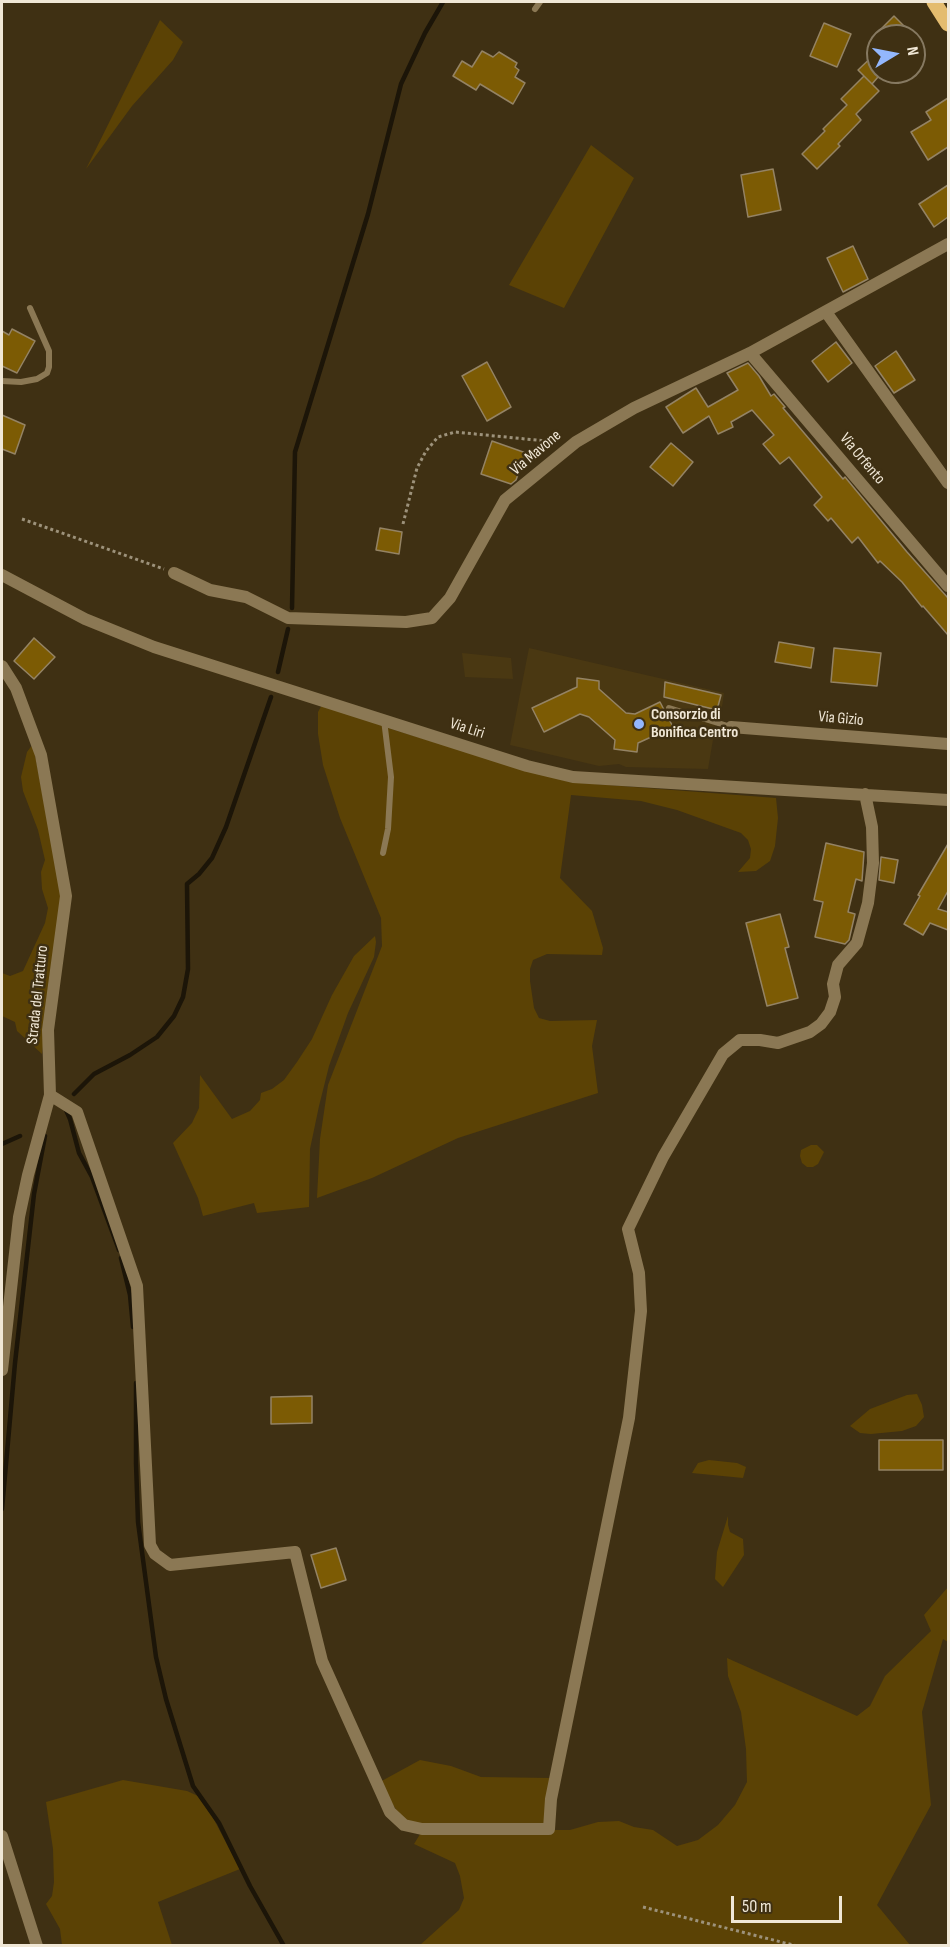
<!DOCTYPE html>
<html>
<head>
<meta charset="utf-8">
<style>
  body { margin:0 }
  #map { position:relative; width:950px; height:1947px; overflow:hidden; background:#3f3013; font-family:"Sofia Sans Condensed",sans-serif }
  canvas { display:block }
  .frame { position:absolute; inset:0; border:3px solid #f0e7d6; pointer-events:none }
  .north { position:absolute; left:866px; top:24px; width:60px; height:60px; box-sizing:border-box; background:#3f3013; border:2px solid #867961; border-radius:50%; rotate:80deg; font-size:16px; font-weight:700; line-height:24px; text-align:center; color:#f0e7d6 }
  .north::after { content:''; display:block; margin:auto; width:21px; height:27px; background:#93b7fd; clip-path:polygon(50% 0,100% 100%,50% 72%,0 100%) }
  .scale { position:absolute; left:731px; top:1896px; width:111px; height:27px; box-sizing:border-box; border:3px solid #f0e7d6; border-top:0; padding-left:8px; font-size:18px; line-height:21px; white-space:nowrap; color:#f0e7d6; -webkit-text-stroke:4px #3f3013; paint-order:stroke }
</style>
</head>
<body>
<div id="map">
<canvas width="950" height="1947"></canvas>
<div class="frame"></div>
<div class="north">N</div>
<div class="scale">50 m</div>
</div>
<script>
const c = document.querySelector('canvas').getContext('2d');
c.lineJoin = 'round';
function fill(path, color) {
  c.fillStyle = color;
  c.fill(path, 'evenodd');
}
function toPath(rows) {
  const path = new Path2D();
  for (const r of rows) {
    path.moveTo(r[0], r[1]);
    for (let i = 2; i < r.length; i += 2) path.lineTo(r[i], r[i + 1]);
  }
  return path;
}
function strokePath(path, color, width, dash) {
  c.strokeStyle = color;
  c.lineWidth = width;
  c.lineCap = dash ? 'butt' : 'round';
  c.setLineDash(dash || []);
  c.stroke(path);
}
function write(font, color, halo, rows, align = 'center') {
  c.font = font + ' "Sofia Sans Condensed",sans-serif';
  c.lineWidth = 5;
  c.setLineDash([]);
  c.textBaseline = 'middle';
  c.strokeStyle = halo;
  c.fillStyle = color;
  for (const [text, x, y, turn = 0] of rows) {
    c.save();
    c.translate(x, y);
    c.rotate((+turn || 0) * Math.PI / 180);
    c.textAlign = isNaN(turn) ? turn : align;
    if (halo) c.strokeText(text, 0, 0);
    c.fillText(text, 0, 0);
    c.restore();
  }
}
const built = toPath([
  [529,648,724,693,721,714,715,728,708,769,626,767,619,764,599,766,510,745],
  [462,653,511,658,513,679,465,677]
]);
const green = toPath([
  [160,20,183,42,173,60,132,106,86,169],
  [591,145,634,178,564,308,509,285],
  [323,703,394,730,569,782,776,798,778,818,775,846,770,861,756,871,738,872,750,858,751,849,748,840,741,833,677,810,641,801,571,795,560,878,592,911,603,948,602,955,547,954,533,960,530,969,530,981,534,1008,539,1018,550,1021,597,1020,592,1046,598,1093,458,1138,372,1178,317,1198,320,1139,328,1085,382,946,381,918,340,818,323,765,318,734,318,712],
  [33,744,62,898,42,1054,17,1031,15,1022,2,1016,2,973,10,976,23,971,45,923,48,908,42,889,41,872,45,860,38,830,23,791,21,777,27,752],
  [375,936,376,942,374,957,348,1013,329,1066,319,1106,310,1149,309,1207,257,1213,254,1203,203,1216,198,1198,173,1143,192,1123,199,1108,200,1075,232,1119,250,1111,260,1100,261,1093,272,1089,284,1080,297,1062,312,1039,332,995,354,956],
  [811,1145,817,1145,824,1152,818,1164,813,1167,807,1167,802,1163,800,1156,801,1150],
  [917,1394,922,1405,924,1417,916,1426,902,1431,871,1434,860,1433,850,1426,870,1409,907,1395],
  [709,1460,737,1463,746,1467,743,1478,692,1473,698,1463],
  [728,1516,728,1525,730,1532,743,1539,744,1555,723,1587,715,1579,717,1552],
  [948,1587,948,1642,943,1639,922,1712,931,1805,877,1905,910,1945,420,1945,459,1910,464,1898,460,1876,455,1863,414,1844,422,1831,408,1827,378,1783,420,1760,451,1766,481,1777,551,1778,550,1830,570,1830,598,1822,619,1821,634,1827,653,1830,677,1846,698,1840,718,1825,735,1805,747,1782,746,1749,741,1712,728,1676,727,1658,857,1716,870,1706,885,1676,931,1631,924,1615],
  [123,1780,187,1791,198,1796,212,1816,240,1869,158,1902,172,1945,62,1945,60,1929,46,1904,52,1896,54,1882,53,1849,46,1802]
]);
const stream = toPath([
  [292,608,295,452,368,214,401,84,425,33,443,2],
  [278,672,288,629],
  [74,1094,94,1074,130,1055,157,1037,174,1016,183,997,188,969,187,884,199,874,212,858,226,827,271,697],
  [66,1110,70,1119,79,1153,92,1177,119,1250],
  [2,1144,20,1136],
  [121,1258,130,1295,133,1327],
  [136,1383,136,1463,138,1522,156,1657,166,1699,193,1786,219,1823,250,1886,284,1946],
  [2,1509,15,1363,34,1194,45,1136]
]);
const building = toPath([
  [894,16,914,36,874,36,894,16],
  [824,23,851,34,837,67,810,56,824,23],
  [482,51,493,57,499,52,517,63,515,67,519,70,515,77,525,83,513,104,480,84,476,90,453,76,462,61,472,67,482,51],
  [878,51,878,77,872,84,858,70,878,51],
  [864,76,879,91,856,114,861,120,838,144,840,146,817,169,802,154,825,131,823,129,847,105,841,99,864,76],
  [948,98,948,147,928,160,911,132,931,120,926,112,948,98],
  [773,169,781,210,748,217,741,175,773,169],
  [948,185,948,217,934,227,919,204,948,185],
  [853,246,868,279,843,292,827,258,853,246],
  [12,329,35,341,17,373,2,366,2,331,9,335,12,329],
  [836,342,852,363,828,382,812,361,836,342],
  [896,351,915,380,894,393,875,366,896,351],
  [487,362,511,407,487,421,462,376,487,362],
  [748,363,759,376,771,396,774,394,785,407,783,408,843,479,845,477,907,552,948,598,948,635,923,606,922,607,902,582,880,561,878,563,858,537,852,543,831,518,828,521,814,505,822,497,789,457,780,464,763,444,774,435,752,410,731,422,733,427,718,434,709,416,683,433,666,407,696,388,708,407,738,390,727,373,748,363],
  [2,415,25,425,15,454,2,449,2,415],
  [492,441,526,453,516,480,511,484,481,474,492,441],
  [671,443,693,462,673,486,650,467,671,443],
  [380,528,402,532,399,554,376,550,380,528],
  [34,638,55,657,34,679,14,661,34,638],
  [779,642,814,648,811,668,775,662,779,642],
  [834,648,881,653,877,686,831,682,834,648],
  [577,678,599,681,599,689,626,713,635,714,660,702,673,727,638,743,637,752,614,749,615,740,589,717,580,714,544,732,532,708,577,687,577,678],
  [665,682,721,695,717,710,664,697,665,682],
  [826,843,864,852,862,881,856,879,848,912,855,914,849,940,845,944,815,937,823,902,814,900,826,843],
  [948,844,948,891,938,909,948,912,948,930,930,923,923,935,904,924,920,896,918,895,948,844],
  [881,857,898,860,894,883,879,880,881,857],
  [780,914,789,947,785,948,798,998,767,1006,746,923,780,914],
  [312,1396,312,1423,271,1424,271,1397,312,1396],
  [879,1440,943,1440,943,1470,879,1470,879,1440],
  [336,1548,346,1580,321,1588,311,1555,336,1548]
]);
const path = toPath([
  [22,519,164,569],
  [403,524,417,468,426,451,438,437,455,432,556,442],
  [643,1907,797,1946]
]);
const lane = toPath([
  [535,9,540,2],
  [2,381,21,382,37,379,47,373,49,367,49,351,30,308],
  [669,708,731,727],
  [383,853,388,829,391,777,384,720]
]);
const street = toPath([
  [826,312,948,483],
  [750,353,948,586],
  [174,573,210,590,246,597,288,618,406,622,432,618,450,598,505,500,576,442,634,408,750,353,948,244],
  [2,575,85,619,154,647,527,766,573,777,948,800],
  [2,666,16,688,41,755,66,896,48,1030,50,1095,28,1175,19,1217,2,1370],
  [731,727,948,744],
  [50,1095,77,1112,137,1286,150,1545,155,1554,170,1565,295,1552,322,1661,390,1812,404,1825,422,1829,549,1829,551,1799,629,1418,641,1311,639,1273,628,1229,663,1157,723,1054,740,1040,760,1040,778,1043,810,1032,821,1024,830,1012,835,997,833,984,838,965,857,943,868,903,873,863,872,827,865,794],
  [2,1836,37,1946]
]);
const primary = toPath([
  [934,2,948,24]
]);
const markers = [
  [639,724,6,"#93b7fd"]
];
const streetNames = [
  ["Via Mavone",536,453,-40],
  ["Via Orfento",862,459,50],
  ["Via Gizio",841,719,5],
  ["Via Liri",467,729,18],
  ["Strada del Tratturo",38,995,-84]
];
const poiNames = [
  ["Consorzio di",651,715],
  ["Bonifica Centro",651,733]
];
fill(built, '#4a3812');
fill(green, '#5b4205');
strokePath(stream, '#1c1508', 4.5);
fill(building, '#7c5b04');
strokePath(building, '#948364', 1.5);
strokePath(path, '#9d927b', 3, [3, 3]);
strokePath(lane, '#8b7854', 6);
strokePath(street, '#8b7854', 12);
strokePath(primary, '#e4bc6f', 15);
for (const [x, y, r, color] of markers) {
  const dot = new Path2D();
  dot.arc(x, y, r, 0, 2 * Math.PI);
  c.fillStyle = color;
  c.fill(dot);
  strokePath(dot, '#3f3013', 2);
}
write('16px', '#f0e7d6', '#3f3013', streetNames);
write('bold 16px', '#f0e7d6', '#3f3013', poiNames, 'left');
</script>
</body>
</html>
